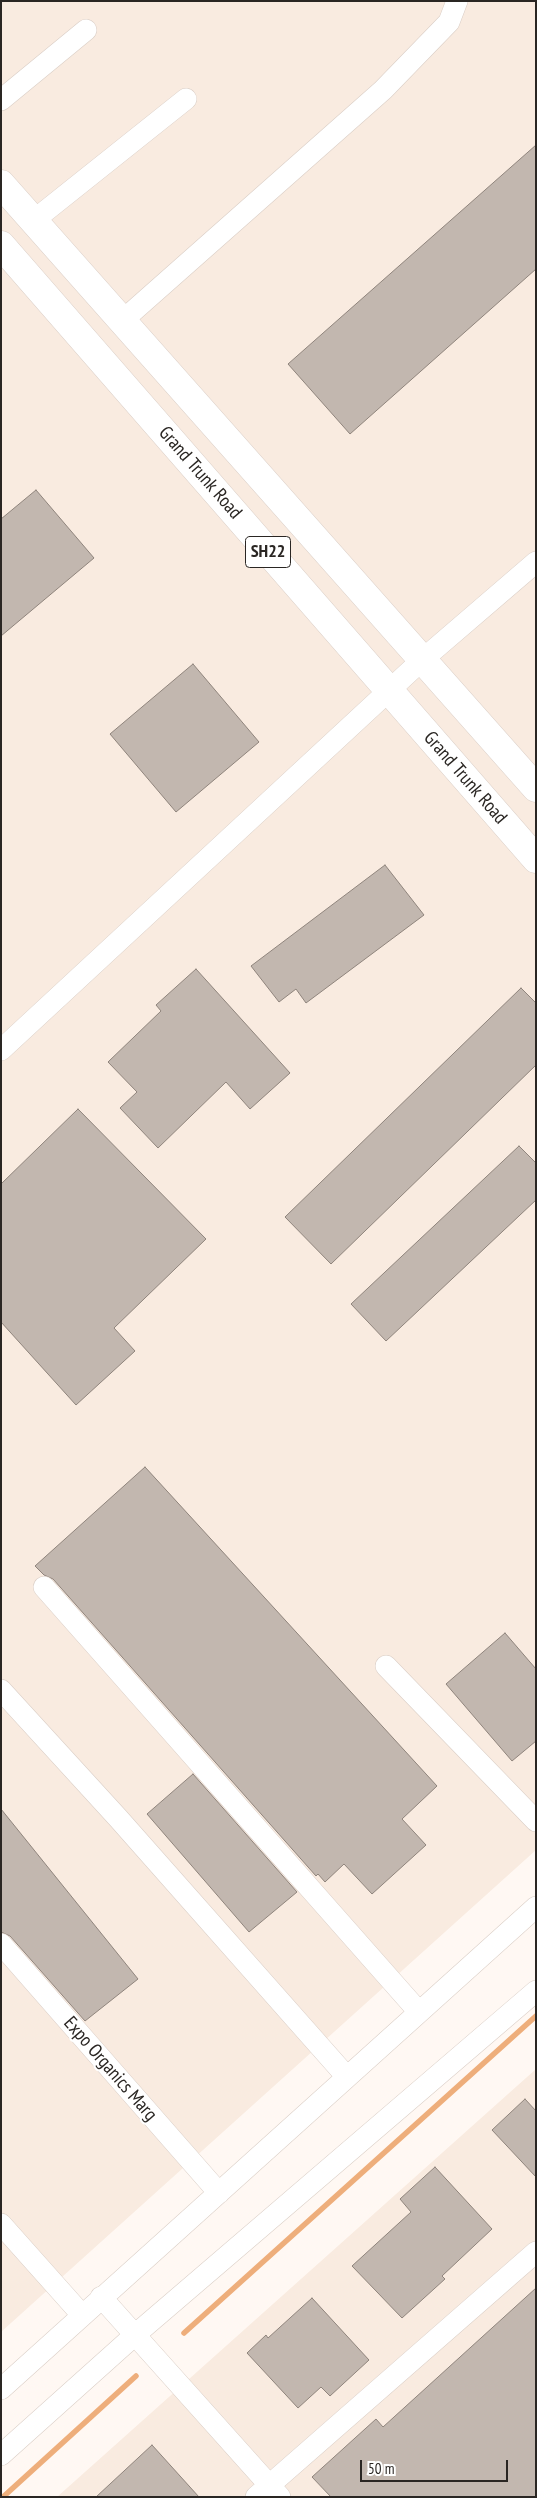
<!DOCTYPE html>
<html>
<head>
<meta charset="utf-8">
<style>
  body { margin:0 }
  #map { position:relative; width:537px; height:2498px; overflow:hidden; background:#fff8f3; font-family:"PT Sans Narrow",sans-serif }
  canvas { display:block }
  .frame { position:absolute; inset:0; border:2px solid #2a2623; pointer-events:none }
  .scale { position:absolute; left:360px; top:2460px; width:148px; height:22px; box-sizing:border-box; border:2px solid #2a2623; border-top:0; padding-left:6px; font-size:15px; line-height:18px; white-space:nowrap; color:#2a2623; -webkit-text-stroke:4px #fff; paint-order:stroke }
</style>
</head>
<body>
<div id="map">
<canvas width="537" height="2498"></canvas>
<div class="frame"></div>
<div class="scale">50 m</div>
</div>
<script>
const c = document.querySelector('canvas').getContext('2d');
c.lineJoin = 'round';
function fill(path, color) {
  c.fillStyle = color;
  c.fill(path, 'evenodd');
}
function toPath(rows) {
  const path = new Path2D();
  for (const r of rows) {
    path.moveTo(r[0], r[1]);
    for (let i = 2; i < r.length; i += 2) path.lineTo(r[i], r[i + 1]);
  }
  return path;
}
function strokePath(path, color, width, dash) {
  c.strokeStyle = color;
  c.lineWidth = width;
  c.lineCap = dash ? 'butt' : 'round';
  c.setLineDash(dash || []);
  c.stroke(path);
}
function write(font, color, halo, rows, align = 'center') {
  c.font = font + ' "PT Sans Narrow",sans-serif';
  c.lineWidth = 4;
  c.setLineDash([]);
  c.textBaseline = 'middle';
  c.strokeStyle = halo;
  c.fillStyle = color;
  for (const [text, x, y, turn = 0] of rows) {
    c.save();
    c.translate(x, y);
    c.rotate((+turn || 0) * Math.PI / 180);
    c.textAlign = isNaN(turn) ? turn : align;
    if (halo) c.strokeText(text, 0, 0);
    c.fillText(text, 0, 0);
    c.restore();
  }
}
const built = toPath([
  [1,1,536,1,536,1850,1,2332],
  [536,2069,536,2497,57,2497]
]);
const stream = toPath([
  [184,2333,536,2016],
  [3,2497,136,2376]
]);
const building = toPath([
  [536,145,536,269,350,434,288,364,536,145],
  [36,490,94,558,1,636,1,519,36,490],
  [193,664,259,742,176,812,110,734,193,664],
  [385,865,424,915,306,1003,296,989,279,1002,251,966,385,865],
  [196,969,290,1073,250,1109,226,1082,158,1148,120,1108,137,1092,108,1062,161,1011,156,1005,196,969],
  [521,988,536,1003,536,1065,331,1264,285,1217,521,988],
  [78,1109,206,1239,114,1328,135,1351,76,1405,1,1322,1,1184,78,1109],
  [519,1146,536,1163,536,1200,386,1341,351,1304,519,1146],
  [145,1467,437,1786,402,1819,426,1845,372,1894,344,1864,325,1882,318,1874,316,1876,53,1579,44,1575,35,1566,145,1467],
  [505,1633,536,1669,536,1741,512,1761,446,1684,505,1633],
  [193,1774,297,1892,249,1932,147,1814,193,1774],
  [1,1809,138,1979,85,2021,10,1936,1,1932,1,1809],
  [525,2099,536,2111,536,2177,492,2130,525,2099],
  [435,2167,492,2229,442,2276,445,2279,402,2318,352,2266,411,2212,400,2199,435,2167],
  [536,2288,536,2497,331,2497,312,2477,376,2419,383,2427,536,2288],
  [312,2298,369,2360,330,2396,321,2387,298,2408,247,2353,266,2335,268,2338,312,2298],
  [152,2445,199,2497,96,2497,152,2445]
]);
const minor = toPath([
  [1,100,86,30],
  [33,221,186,99],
  [122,321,383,90,449,22,457,1],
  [1,1050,422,660,536,562],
  [44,1587,419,2012],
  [386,1666,536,1821],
  [1,1690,118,1818,347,2077],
  [1,1944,219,2193],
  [1,2224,82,2315],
  [101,2297,280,2497],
  [1,2389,536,1907],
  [1,2455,136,2334,536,1991],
  [256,2497,536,2252]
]);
const highway = toPath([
  [1,184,536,788],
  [1,245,536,859]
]);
const shields = [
  [268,552,45]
];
const shieldNames = [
  ["SH22",268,552]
];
const streetNames = [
  ["Grand Trunk Road",200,473,49],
  ["Grand Trunk Road",465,778,49],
  ["Expo Organics Marg",110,2069,49]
];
fill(built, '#f9ebe0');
strokePath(stream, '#eeae7b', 5.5);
fill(building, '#c2b7af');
strokePath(building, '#90857d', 1);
strokePath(minor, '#dacec6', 22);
strokePath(highway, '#dacec6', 29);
strokePath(minor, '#fff', 21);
strokePath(highway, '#fff', 28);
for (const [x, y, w] of shields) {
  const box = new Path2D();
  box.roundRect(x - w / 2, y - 15.5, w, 31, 4);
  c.fillStyle = '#fff';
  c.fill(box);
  strokePath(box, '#2a2623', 1);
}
write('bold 18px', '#2a2623', null, shieldNames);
write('19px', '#2a2623', '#fff', streetNames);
</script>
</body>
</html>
